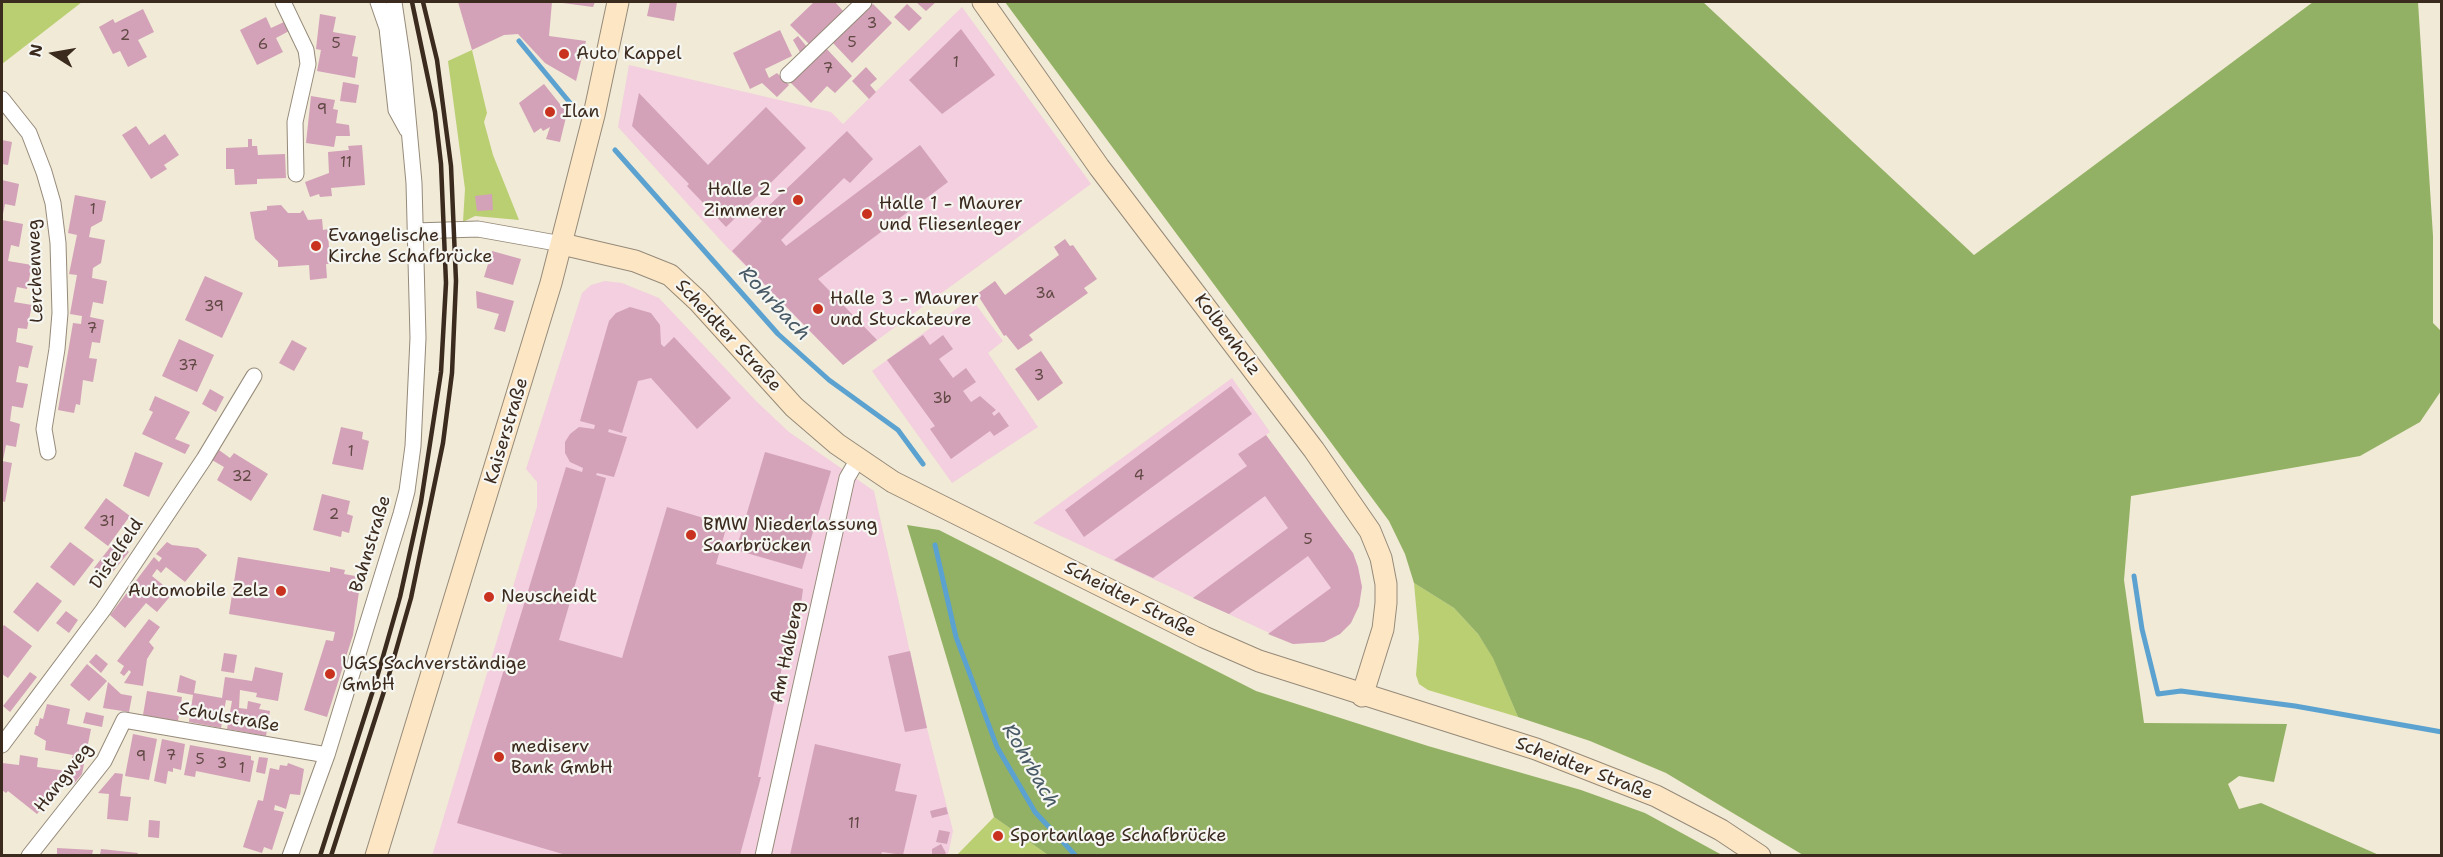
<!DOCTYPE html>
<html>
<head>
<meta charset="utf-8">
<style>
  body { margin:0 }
  #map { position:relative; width:2443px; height:857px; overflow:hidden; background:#f0ead6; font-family:"Shantell Sans",sans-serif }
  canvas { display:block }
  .frame { position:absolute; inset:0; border:3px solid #3b2a1e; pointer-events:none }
  .north { position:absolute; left:24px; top:24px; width:60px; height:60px; -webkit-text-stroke:4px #f6f6f2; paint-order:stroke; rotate:281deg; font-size:16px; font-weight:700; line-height:24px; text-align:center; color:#3b2a1e }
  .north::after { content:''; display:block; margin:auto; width:21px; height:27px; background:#3b2a1e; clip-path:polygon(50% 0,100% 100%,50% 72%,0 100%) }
</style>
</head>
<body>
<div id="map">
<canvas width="2443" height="857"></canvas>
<div class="frame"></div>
<div class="north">N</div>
</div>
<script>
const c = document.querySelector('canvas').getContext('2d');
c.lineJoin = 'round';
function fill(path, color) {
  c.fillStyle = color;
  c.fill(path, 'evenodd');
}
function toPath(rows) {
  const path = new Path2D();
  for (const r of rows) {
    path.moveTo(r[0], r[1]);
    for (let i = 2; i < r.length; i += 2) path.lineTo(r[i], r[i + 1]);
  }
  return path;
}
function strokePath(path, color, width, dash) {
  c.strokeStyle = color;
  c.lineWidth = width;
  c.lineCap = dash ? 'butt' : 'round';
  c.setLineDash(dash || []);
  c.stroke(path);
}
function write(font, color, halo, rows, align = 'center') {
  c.font = font + ' "Shantell Sans",sans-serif';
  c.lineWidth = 4.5;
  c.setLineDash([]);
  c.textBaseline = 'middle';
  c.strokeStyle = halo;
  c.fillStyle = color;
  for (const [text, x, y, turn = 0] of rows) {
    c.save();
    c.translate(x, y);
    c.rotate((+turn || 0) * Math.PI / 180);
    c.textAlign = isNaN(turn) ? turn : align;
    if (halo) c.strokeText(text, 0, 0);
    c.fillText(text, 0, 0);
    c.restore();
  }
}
const built = toPath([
  [962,7,1091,184,843,365,723,243,618,127,629,65,831,112,843,124],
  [605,281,622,283,659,298,756,401,789,432,874,491,927,728,953,831,948,855,432,856,537,507,537,482,526,469,582,293,591,285],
  [971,298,1003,341,988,353,1038,427,952,483,872,371],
  [1232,378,1270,432,1266,435,1353,553,1358,567,1362,587,1340,634,1324,642,1293,644,1033,523]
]);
const green = toPath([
  [2,2,82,2,2,64],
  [472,50,487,113,484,122,493,155,519,220,475,216,463,222,465,189,448,61],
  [1414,583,1454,608,1478,634,1493,657,1518,717,1428,690,1419,684,1416,675,1419,638],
  [994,817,1048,855,956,856]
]);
const forest = toPath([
  [1005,2,1703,2,1974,255,2313,2,2418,2,2433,236,2433,323,2441,331,2441,391,2420,422,2360,456,2131,496,2124,580,2144,723,2287,724,2274,782,2239,776,2228,784,2239,809,2261,803,2379,855,1803,855,1666,773,1590,741,1518,717,1493,658,1478,634,1454,608,1414,583,1405,554,1389,521],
  [907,525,939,530,1256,691,1428,746,1581,790,1645,813,1722,855,1048,855,994,817]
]);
const stream = toPath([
  [519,41,571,104],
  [615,150,778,334,829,380,898,430,923,464],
  [935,545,956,637,997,747,1035,812,1076,856],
  [2134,576,2142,629,2158,694,2181,691,2295,706,2442,732]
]);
const building = toPath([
  [458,2,552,2,549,36,586,41,576,81,545,63,518,34,504,35,472,50],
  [555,2,595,2,593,7],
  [650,2,677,2,674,21,647,16],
  [814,2,835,2,844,12,810,45,790,25],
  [916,2,936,2,926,11],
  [873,4,892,23,852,63,833,43],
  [907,4,922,18,909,31,894,17],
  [143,9,154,32,138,40,147,57,128,67,120,51,113,54,99,27,113,19,115,23],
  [320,14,336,17,333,32,356,36,352,56,358,57,355,78,317,71,321,50,316,49],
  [266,17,271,28,284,22,289,31,276,38,283,52,257,65,240,30],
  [961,29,995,75,942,114,909,80],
  [780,30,792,56,765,69,769,78,777,73,789,85,777,97,762,83,750,89,733,53],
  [798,36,807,47,801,54,793,40],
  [825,47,852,76,835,93,827,86,811,103,790,82],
  [866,67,877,79,870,85,876,92,869,99,852,81],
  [343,82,359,85,356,103,340,101],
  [544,84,567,113,560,142,546,139,550,127,543,131,541,128,534,133,519,103],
  [639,93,708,165,766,107,806,148,726,227,687,186,689,184,632,126],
  [311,96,335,100,333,109,338,110,336,123,349,125,350,136,336,136,334,147,306,143],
  [136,126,149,145,165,134,179,155,164,165,167,169,151,179,122,135],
  [847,131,873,159,850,183,844,178,781,240,786,246,920,145,948,182,818,279,877,340,843,365,732,251,762,221,757,217],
  [248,139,252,139,252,146,257,146,258,155,285,154,286,178,257,179,257,184,235,185,234,169,226,169,226,148,248,147],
  [2,140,12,142,8,165,2,164],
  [362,145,365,185,331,188,332,196,320,197,319,194,310,197,305,182,329,173,328,152,349,150,348,146],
  [2,180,19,184,15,206,5,204,3,214],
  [492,194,493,210,477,211,475,196],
  [75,195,106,201,102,221,91,227,89,237,105,240,101,263,93,268,92,278,107,281,103,304,93,302,90,317,104,320,100,343,92,342,89,358,97,359,93,382,83,380,80,405,76,404,74,413,58,410,73,323,81,324,82,316,70,314,77,275,69,274,77,235,68,233],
  [281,205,288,213,300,213,303,210,308,220,322,219,323,230,328,229,328,232,330,264,326,264,327,278,310,280,309,265,278,267,278,261,255,239,250,212,267,210,267,206],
  [2,220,23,224,19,247,11,245,8,261,32,265,27,289,17,287,14,302,32,305,27,329,18,328,16,342,33,346,28,368,19,366,16,382,28,384,23,408,12,406,10,421,20,424,16,447,6,445,3,460],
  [1065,239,1070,246,1073,245,1097,279,1084,288,1088,293,1029,335,1033,340,1018,350,1006,335,1004,336,977,294,995,281,1005,295,1059,255,1054,247],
  [492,251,521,259,513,285,484,277],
  [205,276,243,293,222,338,185,320],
  [476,291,514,301,505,332,494,329,499,314,477,308],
  [630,307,651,313,660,325,661,344,664,347,674,337,731,398,697,429,651,378,638,381,622,433,609,429,608,432,627,437,614,477,597,473,596,475,606,478,559,640,622,658,667,507,727,525,716,564,803,589,801,604,796,603,758,777,761,777,740,855,566,855,457,823,566,467,582,472,583,468,570,462,565,453,565,442,570,434,579,427,594,429,595,425,580,421,609,321,616,313],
  [923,335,930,345,943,335,953,349,939,359,953,378,966,368,976,382,963,391,971,402,980,396,996,410,992,413,994,416,999,412,1009,426,994,436,990,431,951,459,930,429,935,426,887,360],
  [179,339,214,355,197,392,162,376],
  [292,340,307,348,294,371,279,363],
  [1041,351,1063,383,1038,401,1015,369],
  [1231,386,1252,414,1084,537,1065,510],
  [210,389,224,397,216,412,202,404],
  [155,396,190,412,175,439,190,445,185,454,142,434,153,412,149,410],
  [341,427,363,432,362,439,369,441,363,470,332,464],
  [1266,435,1353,553,1358,567,1362,587,1359,606,1351,623,1340,634,1324,642,1293,644,1268,634,1331,588,1308,556,1229,614,1193,598,1288,528,1265,496,1153,578,1114,560,1247,466,1238,454],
  [219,450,230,458,234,453,268,474,251,501,217,480,224,467,212,460],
  [135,452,163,463,149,497,123,486],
  [765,452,831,471,802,569,736,550],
  [2,461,12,463,5,502,2,501],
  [322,494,350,501,347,514,353,516,349,533,342,531,341,537,313,530],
  [106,498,130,516,108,546,84,528],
  [115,541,129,552,107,579,94,568],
  [70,542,94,560,74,586,50,567],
  [167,542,172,545,198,548,207,555,185,582,166,567,161,573,157,569,152,576,173,593,157,612,146,603,125,628,110,615,154,557,159,562,162,558,156,554],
  [238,557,330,572,330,567,345,570,344,574,361,577,353,635,327,717,304,710,326,640,333,641,335,632,229,614],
  [37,582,62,601,38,632,13,612],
  [66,611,78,620,69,633,56,623],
  [149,619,160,627,149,642,154,648,147,659,143,686,124,683,131,672,129,670,124,676,120,673,124,666,117,661],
  [4,625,32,646,8,678,2,674,2,628],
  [910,651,927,728,905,732,888,656],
  [224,653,237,655,234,673,221,671],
  [96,654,108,664,101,673,89,662],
  [87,664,107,681,89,701,70,685],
  [255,667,283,673,278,701,256,697,257,693,240,690,239,708,247,709,248,701,261,704,259,709,270,711,266,736,227,729,232,701,226,700,221,728,189,722,193,695,177,692,180,675,196,681,194,693,222,698,225,677,252,681],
  [30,672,37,677,10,712,3,706],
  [108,682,121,694,132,696,129,712,103,708],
  [147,691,182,697,178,721,143,715],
  [47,704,70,709,67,724,91,729,82,774,73,785,66,779,37,814,8,791,6,793,2,790,2,763,19,765,20,755,38,758,37,767,67,771,73,755,45,750,46,741,34,734,36,726,38,726,40,718,43,719],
  [86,712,104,716,102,727,83,723],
  [133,734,157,739,149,780,125,776],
  [162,739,185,744,181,770,173,768,173,772,168,771,166,784,154,781],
  [815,744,901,764,895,791,917,795,903,855,882,852,881,855,790,855],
  [190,745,251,756,251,760,254,761,250,782,196,771,195,777,184,775],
  [259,757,268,758,265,774,256,772],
  [288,763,304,769,300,795,290,794,286,809,275,805,274,810,284,812,272,850,264,847,262,853,243,847,258,800,263,801,270,768,279,770,280,765,287,766],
  [115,773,123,774,120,796,131,797,128,821,107,819,109,794,98,793],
  [946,807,948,814,932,818,930,811],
  [149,820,160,821,159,838,148,837],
  [939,830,950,832,947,844,936,842],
  [941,844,946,853,944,855,932,855,932,849],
  [57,848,93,850,92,855,57,855],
  [101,849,138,853,137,855,100,855]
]);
const street = toPath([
  [283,2,306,50,308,64,295,122,296,174],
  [378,2,387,28,396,110,407,130],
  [788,75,864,2],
  [2,99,29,133,44,172,53,203,58,243,60,313,57,349,44,429,48,452],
  [415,231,478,229,562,244],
  [2,745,103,610,204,459,254,376],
  [29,856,104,761,124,720,327,755],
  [290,856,327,755,401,514,407,491,413,446,418,338,414,183,403,63,394,2],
  [763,856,847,478,858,459]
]);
const secondary = toPath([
  [983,2,1099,167,1314,450,1370,531,1381,558,1386,584,1386,603,1383,629,1362,696],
  [562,244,635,261,670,275,698,301,794,407,837,444,893,482,1204,637,1259,661,1536,749,1656,796,1721,830,1760,856],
  [376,856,551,283,594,115,618,2]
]);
const rail = toPath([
  [320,856,376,681,400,597,421,502,441,372,446,283,441,164,435,112,412,2],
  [331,856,387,682,411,598,443,443,452,373,456,281,451,166,437,60,423,2]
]);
const markers = [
  [564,54,6,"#c8321e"],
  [550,112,6,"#c8321e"],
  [798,200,6,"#c8321e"],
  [867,214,6,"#c8321e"],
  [316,246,6,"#c8321e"],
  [818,309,6,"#c8321e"],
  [691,535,6,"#c8321e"],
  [281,591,6,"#c8321e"],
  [489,597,6,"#c8321e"],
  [330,674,6,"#c8321e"],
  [499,757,6,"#c8321e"],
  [998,836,6,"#c8321e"]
];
const numberNames = [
  ["3",872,24],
  ["2",125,36],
  ["5",852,43],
  ["5",336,44],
  ["6",263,45],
  ["1",956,63],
  ["7",828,69],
  ["9",322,110],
  ["11",346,163],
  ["1",93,210],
  ["3a",1045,294],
  ["39",214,307],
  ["7",92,329],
  ["37",188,366],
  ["3",1039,376],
  ["3b",942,399],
  ["1",351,452],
  ["4",1139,476],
  ["32",242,477],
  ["2",334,515],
  ["31",107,522],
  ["5",1308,540],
  ["7",171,756],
  ["9",141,757],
  ["5",200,760],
  ["3",222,764],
  ["1",242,769],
  ["11",854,824]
];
const poiNames = [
  ["Auto Kappel",576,54],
  ["Ilan",562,112],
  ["Halle 2 -",786,190,"right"],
  ["Zimmerer",786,211,"right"],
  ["Halle 1 - Maurer",879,204],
  ["und Fliesenleger",879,225],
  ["Evangelische",328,236],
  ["Kirche Schafbrücke",328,257],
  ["Halle 3 - Maurer",830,299],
  ["und Stuckateure",830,320],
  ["BMW Niederlassung",703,525],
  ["Saarbrücken",703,546],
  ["Automobile Zelz",269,591,"right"],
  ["Neuscheidt",501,597],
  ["UGS Sachverständige",342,664],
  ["GmbH",342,685],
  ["mediserv",511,747],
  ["Bank GmbH",511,768],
  ["Sportanlage Schafbrücke",1010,836]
];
const streetNames = [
  ["Lerchenweg",36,271,-92],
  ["Kolbenholz",1227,335,53],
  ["Scheidter Straße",728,336,47],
  ["Kaiserstraße",507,431,-73],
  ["Bahnstraße",371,544,-73],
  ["Distelfeld",117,554,-56],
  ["Scheidter Straße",1130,600,27],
  ["Am Halberg",788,652,-78],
  ["Schulstraße",229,718,10],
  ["Scheidter Straße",1584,769,21],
  ["Hangweg",64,778,-52]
];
const waterNames = [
  ["Rohrbach",774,304,47],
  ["Rohrbach",1030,766,60]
];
fill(built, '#f3cfdf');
fill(green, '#bace72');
fill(forest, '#93b164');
strokePath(stream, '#5ba2d1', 5);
fill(building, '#d3a2b8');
strokePath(street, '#968a7a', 17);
strokePath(secondary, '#968a7a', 23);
strokePath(street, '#fff', 15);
strokePath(secondary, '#fce6c4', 21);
strokePath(rail, '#3b2a1e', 4.5);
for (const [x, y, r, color] of markers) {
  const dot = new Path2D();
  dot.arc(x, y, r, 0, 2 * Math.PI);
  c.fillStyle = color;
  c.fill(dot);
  strokePath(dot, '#f6f6f2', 2);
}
write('15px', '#614844', null, numberNames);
write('18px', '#3b2a1e', '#f6f6f2', poiNames, 'left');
write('18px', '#3b2a1e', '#f6f6f2', streetNames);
write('italic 20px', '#485a66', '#f6f6f2', waterNames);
</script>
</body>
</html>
